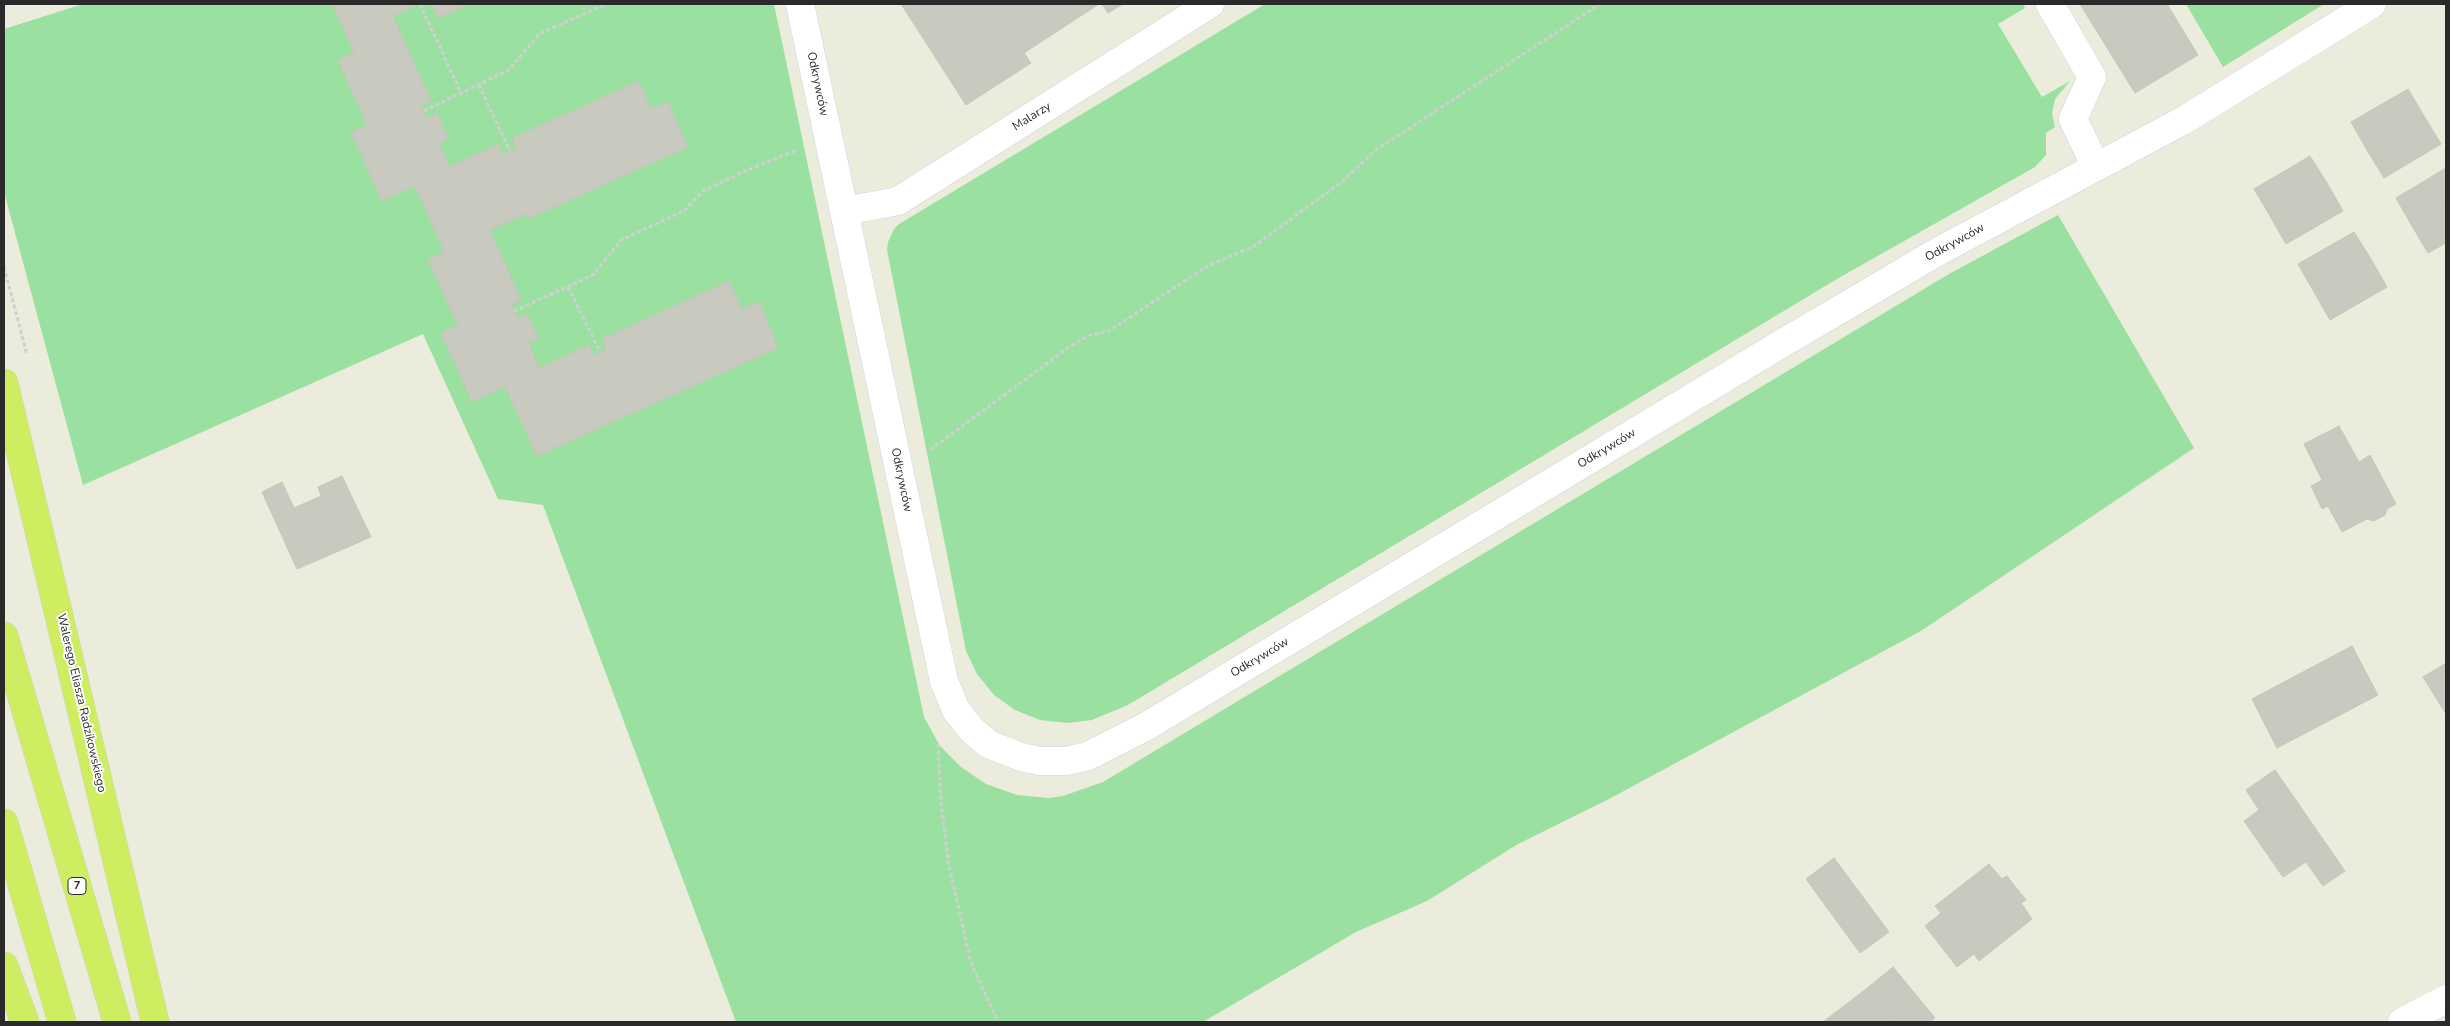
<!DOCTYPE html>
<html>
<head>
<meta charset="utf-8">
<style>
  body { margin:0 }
  #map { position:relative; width:2450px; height:1026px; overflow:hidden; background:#ebecdc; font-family:"Nunito Sans",sans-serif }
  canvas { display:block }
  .frame { position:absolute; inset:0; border:5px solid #2a2a2a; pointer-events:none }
</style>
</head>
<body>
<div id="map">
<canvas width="2450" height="1026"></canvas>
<div class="frame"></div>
</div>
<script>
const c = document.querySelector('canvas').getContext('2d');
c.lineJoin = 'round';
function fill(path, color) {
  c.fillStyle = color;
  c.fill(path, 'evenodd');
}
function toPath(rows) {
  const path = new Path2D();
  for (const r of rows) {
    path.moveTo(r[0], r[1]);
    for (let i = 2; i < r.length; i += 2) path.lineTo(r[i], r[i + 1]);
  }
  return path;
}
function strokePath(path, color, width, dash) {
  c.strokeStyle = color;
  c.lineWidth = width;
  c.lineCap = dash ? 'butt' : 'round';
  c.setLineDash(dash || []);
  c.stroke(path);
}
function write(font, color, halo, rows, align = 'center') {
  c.font = font + ' "Nunito Sans",sans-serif';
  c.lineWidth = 4;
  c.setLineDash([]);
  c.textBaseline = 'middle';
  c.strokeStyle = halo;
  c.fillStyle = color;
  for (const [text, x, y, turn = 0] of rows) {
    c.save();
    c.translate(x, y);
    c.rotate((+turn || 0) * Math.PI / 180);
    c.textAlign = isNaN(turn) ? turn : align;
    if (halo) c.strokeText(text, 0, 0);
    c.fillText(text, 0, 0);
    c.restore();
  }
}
const green = toPath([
  [83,4,774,4,924,717,940,746,961,767,986,784,1017,795,1049,798,1063,796,1103,782,1949,274,2058,215,2194,448,1921,631,1609,799,1518,844,1427,901,1356,932,1203,1022,736,1022,543,505,498,499,423,334,83,485,4,192,4,29],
  [1265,4,2023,4,2025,8,1998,24,2042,97,2070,81,2055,99,2052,113,2055,127,2046,133,2046,155,2035,167,1837,279,1128,705,1092,720,1067,723,1040,720,1015,710,994,695,977,674,966,651,887,250,888,242,894,229,899,224],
  [2186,4,2324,4,2223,67]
]);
const building = toPath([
  [332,4,421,4,393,16,431,101,421,105,427,118,437,113,448,138,439,143,449,167,498,144,503,155,516,148,512,138,639,81,651,109,668,102,688,147,528,219,526,214,490,230,521,300,512,305,518,318,527,314,539,339,529,343,539,368,589,345,593,355,600,352,606,349,602,339,729,281,742,309,759,301,778,348,537,456,505,387,472,402,441,333,458,326,428,260,444,252,415,186,382,201,351,132,367,125,338,60,354,52,332,4],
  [431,4,470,4,438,18,431,4],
  [901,4,1099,4,1024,53,1031,63,966,105,901,4],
  [1102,4,1123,4,1108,13,1102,4],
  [2080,4,2167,4,2198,55,2135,93,2080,4],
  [2408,89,2424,116,2367,150,2351,122,2408,89],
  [2424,116,2441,144,2384,178,2367,150,2424,116],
  [2310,156,2327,183,2270,216,2254,189,2310,156],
  [2446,168,2446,206,2412,226,2396,198,2446,168],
  [2327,183,2343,211,2286,244,2270,216,2327,183],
  [2446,206,2446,243,2428,253,2412,226,2446,206],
  [2354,232,2371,259,2314,292,2298,264,2354,232],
  [2371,259,2387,287,2330,320,2314,292,2371,259],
  [2339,426,2359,462,2370,455,2396,504,2387,509,2385,515,2374,521,2367,519,2342,532,2328,506,2322,509,2311,486,2322,480,2304,444,2339,426],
  [342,476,371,537,297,569,262,492,282,482,294,508,321,496,318,487,342,476],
  [2352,646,2378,695,2277,748,2252,699,2352,646],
  [2446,663,2446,714,2423,677,2446,663],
  [2275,770,2345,871,2323,886,2306,862,2283,877,2244,821,2259,810,2246,790,2275,770],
  [1834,858,1889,932,1860,953,1806,879,1834,858],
  [1989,864,2002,879,2007,876,2026,900,2021,903,2032,919,1979,961,1974,954,1957,967,1925,926,1941,913,1935,906,1989,864],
  [1893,967,1935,1018,1929,1022,1899,1022,1870,986,1893,967],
  [1870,986,1899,1022,1823,1022,1870,986]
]);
const path = toPath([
  [420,4,461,93],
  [479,85,510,151],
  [424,111,509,70,539,34,606,4],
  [4,267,27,355],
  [568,287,600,352],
  [514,311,593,275,621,240,684,211,703,191,745,171,797,150],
  [930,450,1069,347,1090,335,1109,331,1206,267,1254,246,1339,184,1376,150,1600,4],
  [938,744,941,803,949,866,971,963,998,1022]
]);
const minor = toPath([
  [800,4,944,681,956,710,971,729,988,744,1021,757,1040,761,1066,761,1088,756,1147,726,1781,344,1939,251,2186,119,2372,4],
  [2050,4,2092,77,2073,119,2096,167],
  [845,211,898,201,1210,4],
  [2402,1022,2446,999]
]);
const major = toPath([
  [4,383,155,1022],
  [4,636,117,1022],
  [4,823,62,1022],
  [4,966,25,1022]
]);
const shields = [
  [77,886,18]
];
const shieldNames = [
  ["7",77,886]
];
const streetNames = [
  ["Odkrywców",817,84,78],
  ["Malarzy",1032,117,-32],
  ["Odkrywców",1955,243,-29],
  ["Odkrywców",1607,449,-31],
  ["Odkrywców",901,480,78],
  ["Odkrywców",1260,658,-31],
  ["Walerego Eliasza Radzikowskiego",81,703,77]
];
fill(green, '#9ae1a1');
fill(building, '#c9cabf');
strokePath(building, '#c5c7b6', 1);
strokePath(minor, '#d6d1e2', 29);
strokePath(major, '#d0d0d0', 29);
strokePath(path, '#d0d0d0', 3, [4, 2.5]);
strokePath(minor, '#fff', 28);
strokePath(major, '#cfed60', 28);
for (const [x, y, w] of shields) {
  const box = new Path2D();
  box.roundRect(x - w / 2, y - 8.5, w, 17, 4);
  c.fillStyle = '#fff';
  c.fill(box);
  strokePath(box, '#2a2a2a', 1);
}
write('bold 11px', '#2a2a2a', null, shieldNames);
write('12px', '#2a2a2a', '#fff', streetNames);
</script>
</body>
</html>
